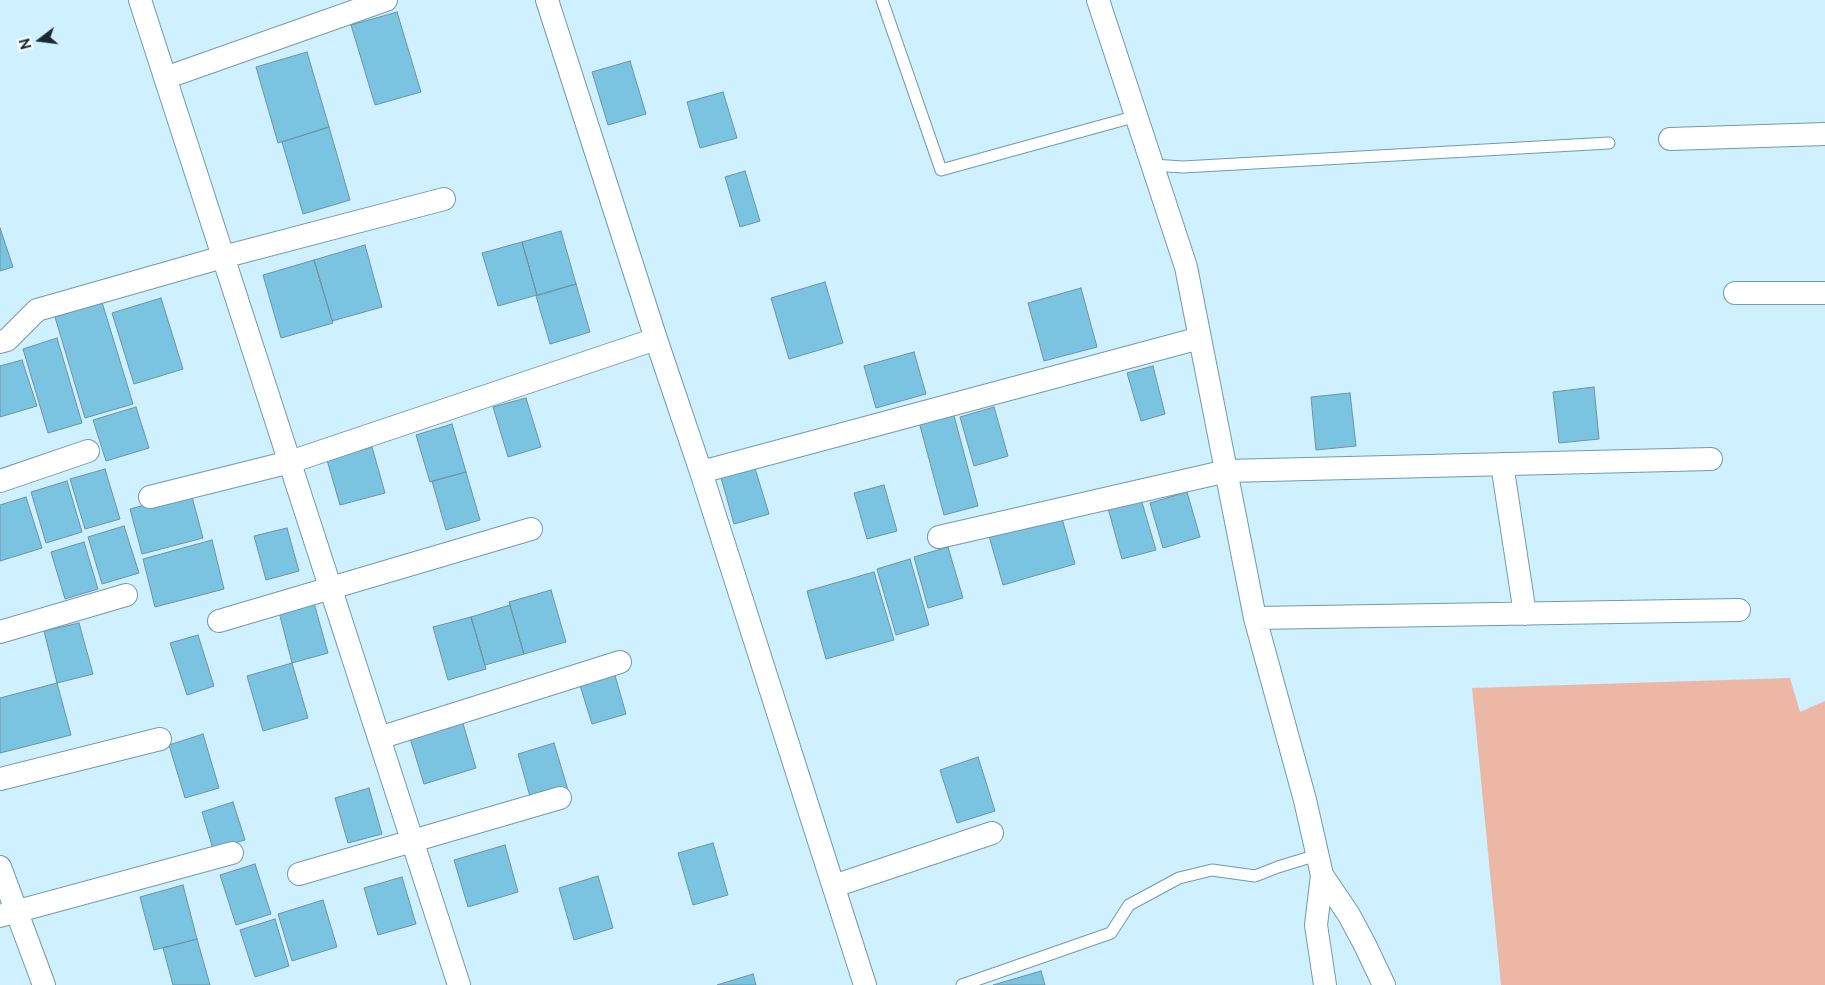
<!DOCTYPE html>
<html>
<head>
<meta charset="utf-8">
<style>
  body { margin:0 }
  #map { position:relative; width:1825px; height:985px; overflow:hidden; background:#cff0fe; font-family:Raleway,sans-serif }
  canvas { display:block }
  .north { position:absolute; left:15px; top:15px; width:50px; height:50px; -webkit-text-stroke:4px #fff; paint-order:stroke; rotate:255deg; font-size:14px; font-weight:700; line-height:20px; text-align:center; color:#1a2a30 }
  .north::after { content:''; display:block; margin:auto; width:18px; height:22px; background:#1a2a30; clip-path:polygon(50% 0,100% 100%,50% 72%,0 100%) }
</style>
</head>
<body>
<div id="map">
<canvas width="1825" height="985"></canvas>
<div class="north">N</div>
</div>
<script>
const c = document.querySelector('canvas').getContext('2d');
c.lineJoin = 'round';
function fill(path, color) {
  c.fillStyle = color;
  c.fill(path, 'evenodd');
}
function toPath(rows) {
  const path = new Path2D();
  for (const r of rows) {
    path.moveTo(r[0], r[1]);
    for (let i = 2; i < r.length; i += 2) path.lineTo(r[i], r[i + 1]);
  }
  return path;
}
function strokePath(path, color, width, dash) {
  c.strokeStyle = color;
  c.lineWidth = width;
  c.lineCap = dash ? 'butt' : 'round';
  c.setLineDash(dash || []);
  c.stroke(path);
}
const green = toPath([
  [1790,678,1800,712,1825,701,1825,985,1501,985,1472,688]
]);
const building = toPath([
  [397,12,421,92,375,105,351,25,397,12],
  [307,52,329,127,278,143,256,67,307,52],
  [630,61,646,114,608,125,592,72,630,61],
  [723,92,737,138,700,148,687,102,723,92],
  [329,127,350,200,303,214,282,142,329,127],
  [745,171,760,221,740,227,725,177,745,171],
  [0,228,13,267,0,271,0,228],
  [561,231,576,284,537,295,522,242,561,231],
  [522,242,537,295,498,306,482,253,522,242],
  [365,245,382,307,332,321,314,260,365,245],
  [314,260,333,323,281,338,263,275,314,260],
  [825,282,843,343,789,359,771,298,825,282],
  [576,284,590,332,550,344,536,296,576,284],
  [1081,288,1097,347,1044,361,1028,303,1081,288],
  [161,298,183,369,134,384,112,313,161,298],
  [102,302,133,404,85,418,55,317,102,302],
  [57,338,82,423,48,433,23,349,57,338],
  [914,352,926,394,876,408,864,366,914,352],
  [22,360,37,406,0,417,0,366,22,360],
  [1153,366,1165,414,1141,421,1127,373,1153,366],
  [1594,387,1599,439,1559,443,1553,392,1594,387],
  [1350,393,1356,446,1316,450,1311,397,1350,393],
  [526,398,541,447,508,457,493,407,526,398],
  [136,407,149,448,106,461,93,420,136,407],
  [994,407,1008,456,974,466,960,417,994,407],
  [953,412,978,506,944,515,919,422,953,412],
  [452,424,466,472,430,482,416,435,452,424],
  [372,447,385,493,340,505,327,460,372,447],
  [754,465,769,514,734,524,720,474,754,465],
  [105,469,120,519,85,529,70,479,105,469],
  [466,472,480,520,446,530,432,481,466,472],
  [67,481,82,532,46,543,31,492,67,481],
  [884,485,897,531,867,539,854,493,884,485],
  [1187,492,1200,537,1163,548,1150,503,1187,492],
  [191,493,203,538,142,554,130,509,191,493],
  [26,497,42,548,0,561,0,505,26,497],
  [1141,499,1156,550,1122,559,1108,508,1141,499],
  [1061,515,1075,564,1003,585,989,536,1061,515],
  [124,526,139,573,102,584,88,537,124,526],
  [287,528,299,571,266,580,254,536,287,528],
  [212,540,224,589,155,607,143,559,212,540],
  [84,542,98,589,65,599,51,552,84,542],
  [948,547,963,598,928,608,914,557,948,547],
  [910,559,929,625,896,635,877,569,910,559],
  [874,572,894,640,826,659,807,591,874,572],
  [551,590,566,642,524,654,509,602,551,590],
  [314,603,328,653,292,663,279,612,314,603],
  [510,605,524,654,485,665,471,617,510,605],
  [471,617,486,669,448,680,433,627,471,617],
  [79,623,93,674,57,683,44,631,79,623],
  [198,635,214,686,187,695,170,643,198,635],
  [292,663,308,718,263,731,247,676,292,663],
  [614,672,626,714,592,724,579,682,614,672],
  [57,683,71,735,0,753,0,698,57,683],
  [462,720,476,768,424,784,409,735,462,720],
  [203,734,219,788,185,798,169,745,203,734],
  [554,743,568,790,531,800,518,754,554,743],
  [978,757,995,811,957,823,940,770,978,757],
  [369,788,382,834,348,843,335,798,369,788],
  [233,802,245,840,213,849,202,812,233,802],
  [713,843,728,895,693,905,678,853,713,843],
  [505,845,518,892,468,907,454,860,505,845],
  [255,864,271,914,236,925,220,875,255,864],
  [598,876,613,928,574,940,559,888,598,876],
  [402,877,416,924,378,935,364,888,402,877],
  [183,885,197,939,154,950,140,897,183,885],
  [323,900,337,947,292,961,278,914,323,900],
  [275,919,289,966,255,977,240,930,275,919],
  [197,939,210,985,173,985,163,948,197,939],
  [1041,971,1045,985,993,985,1041,971],
  [753,974,756,985,717,985,753,974]
]);
const lane = toPath([
  [882,0,941,170,1137,116],
  [1153,165,1183,167,1609,143],
  [962,985,1111,933,1129,905,1179,878,1212,870,1255,876,1278,867,1317,855]
]);
const street = toPath([
  [140,0,459,985],
  [547,0,656,339,701,472,865,985],
  [1098,0,1186,267,1255,618,1305,800,1322,875,1349,915,1365,945,1384,985],
  [165,78,386,0],
  [1670,139,1825,134],
  [1735,293,1825,293],
  [0,342,7,340,37,310,223,257,444,199],
  [1502,464,1525,614],
  [701,472,1200,338],
  [0,481,88,451],
  [150,497,290,462,656,339],
  [939,537,1227,471,1711,459],
  [1255,618,1739,610],
  [219,621,531,529],
  [0,632,126,595],
  [379,738,620,662],
  [0,779,160,739],
  [0,867,44,985],
  [299,874,560,798],
  [1322,875,1316,925,1325,985],
  [834,886,992,833],
  [0,916,232,853]
]);
fill(green, '#edb7a6');
fill(building, '#7ac4e2');
strokePath(building, '#6c93a3', 1);
strokePath(lane, '#739aaa', 13);
strokePath(street, '#739aaa', 24);
strokePath(lane, '#fff', 11);
strokePath(street, '#fff', 22);
</script>
</body>
</html>
